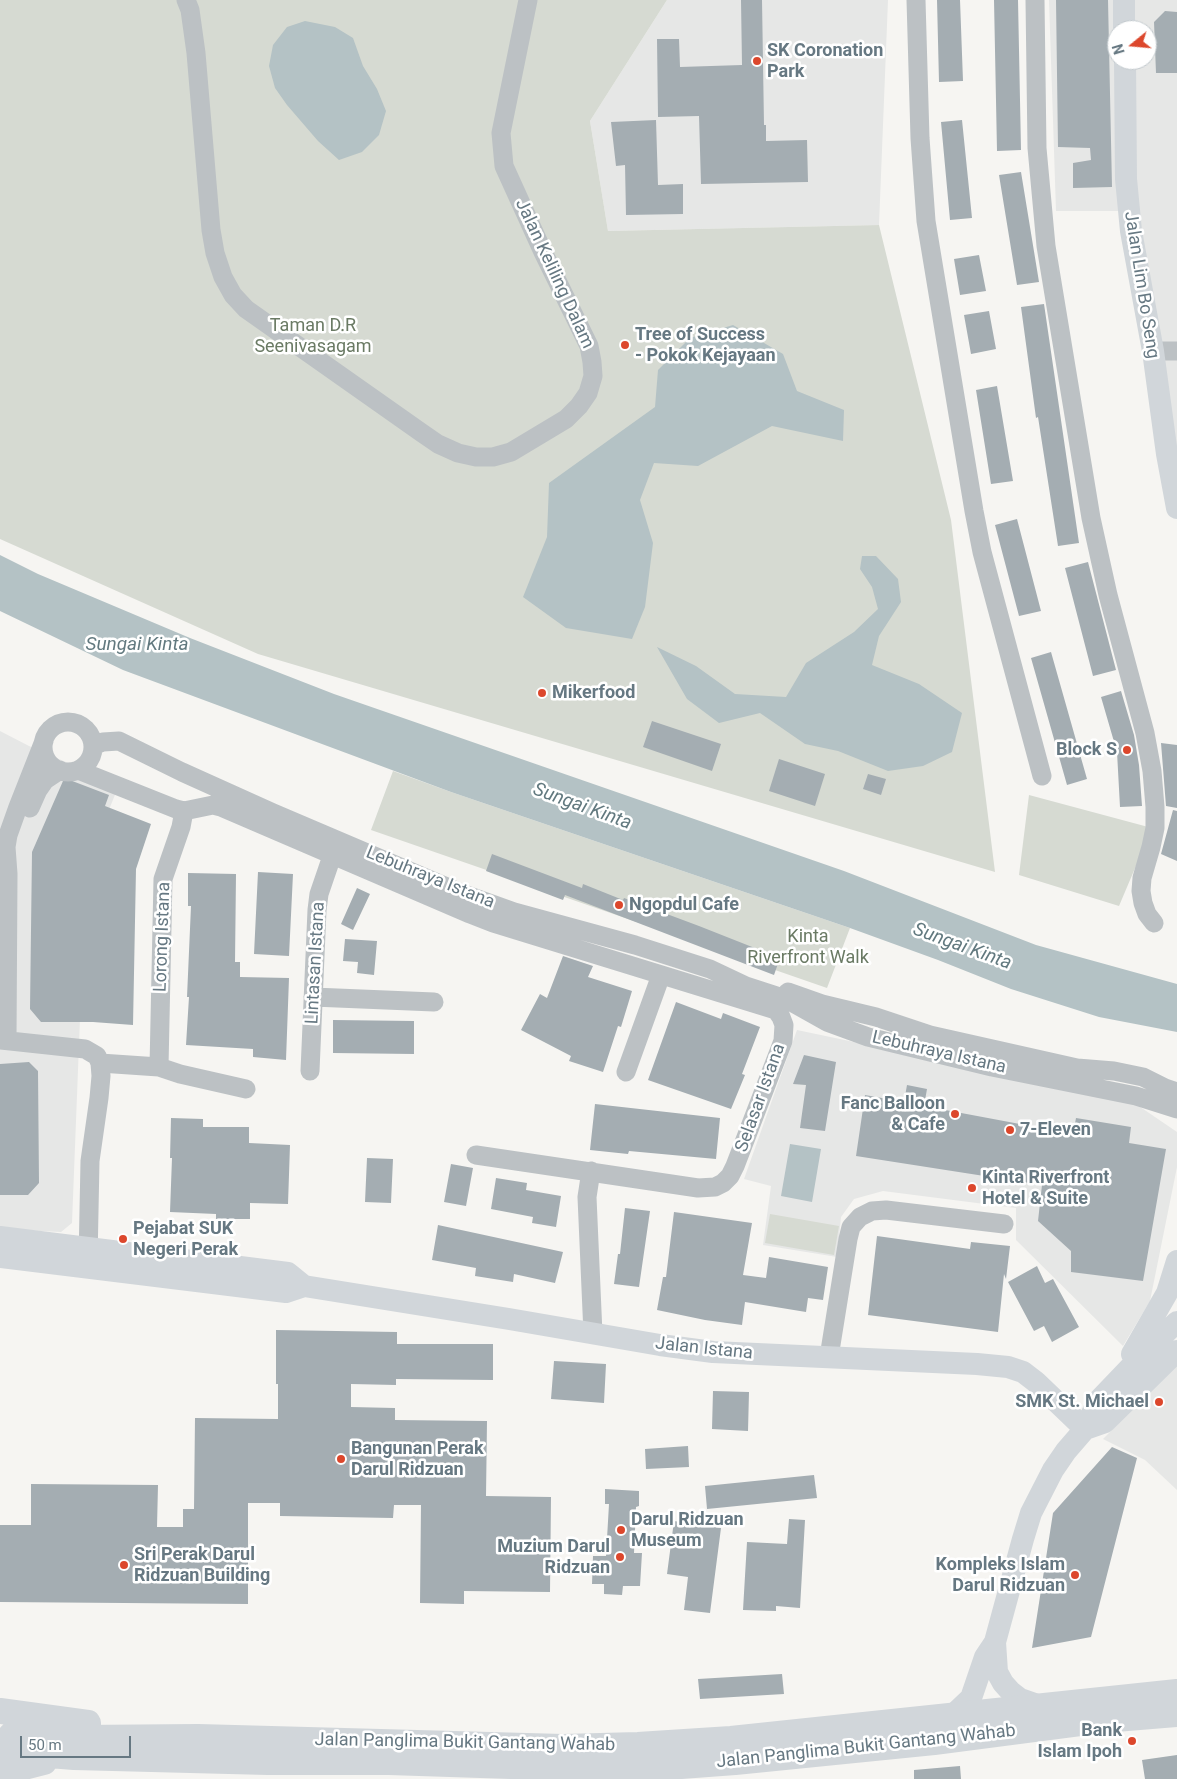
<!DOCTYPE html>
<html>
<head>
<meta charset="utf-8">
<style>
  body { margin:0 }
  #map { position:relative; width:1177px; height:1779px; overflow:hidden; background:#f6f5f2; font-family:Roboto,sans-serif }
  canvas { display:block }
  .north { position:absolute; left:1107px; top:20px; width:50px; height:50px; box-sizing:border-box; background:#fff; border:1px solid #c2c9cd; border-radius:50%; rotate:253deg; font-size:14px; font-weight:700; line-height:20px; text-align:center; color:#667882 }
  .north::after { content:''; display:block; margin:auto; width:18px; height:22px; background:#dc472c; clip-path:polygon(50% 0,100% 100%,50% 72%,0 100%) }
  .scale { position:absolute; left:20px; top:1736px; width:111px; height:22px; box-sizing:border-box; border:2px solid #667882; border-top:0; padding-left:6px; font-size:15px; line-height:18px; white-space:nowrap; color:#667882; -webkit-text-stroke:4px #fff; paint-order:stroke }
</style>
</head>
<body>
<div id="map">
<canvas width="1177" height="1779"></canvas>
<div class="north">N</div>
<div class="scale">50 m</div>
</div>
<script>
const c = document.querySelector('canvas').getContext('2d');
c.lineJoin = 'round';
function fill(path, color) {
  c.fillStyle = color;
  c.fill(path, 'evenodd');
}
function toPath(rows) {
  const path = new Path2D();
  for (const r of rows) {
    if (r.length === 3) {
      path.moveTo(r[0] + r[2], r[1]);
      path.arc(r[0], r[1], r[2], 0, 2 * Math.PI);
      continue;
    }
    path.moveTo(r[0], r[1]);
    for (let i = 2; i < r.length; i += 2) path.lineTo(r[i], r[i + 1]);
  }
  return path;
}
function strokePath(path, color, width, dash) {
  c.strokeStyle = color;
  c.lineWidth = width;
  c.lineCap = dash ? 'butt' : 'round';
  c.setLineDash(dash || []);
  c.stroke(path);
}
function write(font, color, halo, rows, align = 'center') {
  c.font = font + ' Roboto,sans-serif';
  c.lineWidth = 5;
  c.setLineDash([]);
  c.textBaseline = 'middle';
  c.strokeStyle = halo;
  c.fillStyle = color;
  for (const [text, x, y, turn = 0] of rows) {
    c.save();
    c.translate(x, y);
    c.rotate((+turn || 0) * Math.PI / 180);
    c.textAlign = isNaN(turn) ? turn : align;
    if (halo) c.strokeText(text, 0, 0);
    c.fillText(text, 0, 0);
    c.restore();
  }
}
const built = toPath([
  [667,0,888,0,879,225,608,231,590,121],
  [1049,0,1177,0,1177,461,1122,211,1056,211],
  [1117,30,1147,30,1147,60,1117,60],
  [0,731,29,746,119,785,86,866,72,1223,61,1232,0,1229],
  [797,1030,1130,1100,1177,1132,1177,1167,1150,1301,1123,1346,1016,1240,1016,1208,883,1191,854,1199,841,1217,837,1257,763,1245,771,1186,744,1179],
  [1177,1365,1177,1490,1145,1460,1103,1439]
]);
const green = toPath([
  [0,0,667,0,590,121,608,231,879,225,951,520,995,872,258,654,0,539],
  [393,771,451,792,850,928,827,988,371,830],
  [1029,795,1152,828,1119,906,1019,875],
  [770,1214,839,1226,834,1255,765,1243]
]);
const water = toPath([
  [305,21,335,27,353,38,363,66,377,89,386,111,379,135,362,152,339,160,318,141,287,105,275,88,269,66,273,45,287,27],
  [733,325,783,354,797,391,844,410,843,441,772,426,698,466,654,463,640,500,653,543,645,607,632,639,566,628,523,597,547,537,549,483,655,407,658,370,690,338],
  [0,555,38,574,190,638,334,694,844,871,1036,945,1177,984,1177,1032,1099,1017,1011,989,938,960,850,928,451,792,123,670,0,611],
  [862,556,876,556,898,579,901,602,879,636,872,665,919,684,962,713,952,752,923,766,888,771,838,751,805,744,760,713,719,723,687,699,657,647,696,666,735,694,786,697,806,663,854,632,878,609,872,587,860,569],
  [790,1144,821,1149,812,1202,781,1196]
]);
const building = toPath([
  [741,0,762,0,764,125,766,125,766,141,807,140,808,182,701,184,699,116,658,117,657,39,679,39,680,67,742,65],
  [937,0,960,0,963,81,939,82],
  [994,0,1018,0,1021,150,997,151],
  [1056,0,1108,0,1112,187,1073,188,1073,163,1091,160,1090,148,1058,147],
  [1165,11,1177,12,1177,73,1156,73,1154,22],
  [656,120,658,185,683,184,683,214,626,215,625,165,616,166,611,122],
  [962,120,972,218,950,220,941,122],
  [1021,172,1039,282,1017,285,999,175],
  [979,255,986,291,960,295,954,259],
  [1044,304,1079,543,1058,546,1038,417,1036,418,1021,307],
  [989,311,996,349,971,354,964,315],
  [997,386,1013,481,991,484,976,390],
  [1017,519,1041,611,1019,616,995,525],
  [1088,562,1116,670,1093,676,1065,568],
  [1051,652,1087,779,1067,785,1031,658],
  [1121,691,1134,735,1139,765,1142,806,1120,807,1117,752,1101,697],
  [652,721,721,744,712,771,643,747],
  [1161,743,1177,745,1177,808,1166,806],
  [779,759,825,774,815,806,769,791],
  [868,774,886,779,881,795,863,789],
  [67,779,109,795,105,806,151,824,136,869,133,1025,93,1022,41,1022,30,1009,32,852,63,781],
  [1173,810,1177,811,1177,861,1161,854],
  [492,854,582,888,583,884,623,900,624,898,699,926,780,958,774,975,565,895,563,900,486,871],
  [258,872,293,874,289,956,254,954],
  [188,873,236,874,235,962,240,962,240,977,289,978,286,1060,253,1057,253,1049,186,1045,189,997,187,997,191,906,188,906],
  [357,888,370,894,353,930,341,924],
  [345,939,377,941,374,975,357,973,358,962,343,961],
  [563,956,593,966,588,977,632,991,621,1027,618,1026,603,1072,569,1061,571,1056,521,1030,540,994,547,998],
  [676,1002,721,1019,723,1013,760,1027,742,1074,745,1075,731,1109,648,1080],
  [333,1020,414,1021,414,1054,333,1053],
  [804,1055,836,1062,825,1131,800,1128,806,1085,793,1084],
  [29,1062,38,1071,39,1183,28,1195,0,1195,0,1064],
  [907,1085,927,1089,924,1106,1073,1134,1076,1118,1131,1127,1129,1143,1166,1149,1143,1281,1071,1272,1071,1251,1038,1221,1042,1185,856,1156,865,1095,904,1102],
  [595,1104,720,1118,716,1159,629,1151,628,1154,590,1150],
  [171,1118,203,1119,203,1127,249,1127,249,1143,290,1145,288,1204,250,1203,250,1219,216,1219,216,1214,170,1212,172,1158,170,1158],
  [367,1158,393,1159,391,1203,365,1202],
  [451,1164,473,1168,466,1206,444,1202],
  [496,1178,527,1183,526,1190,561,1196,556,1227,532,1223,533,1217,491,1209],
  [625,1208,650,1211,639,1287,614,1284,618,1254,620,1254],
  [674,1212,752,1223,743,1275,766,1278,769,1257,828,1267,823,1300,808,1298,806,1312,745,1302,742,1325,705,1320,657,1310,663,1277,666,1277],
  [438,1225,563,1252,555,1283,514,1274,513,1282,475,1276,476,1268,432,1260],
  [877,1236,970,1249,971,1242,1010,1246,1006,1279,1004,1274,998,1332,868,1315],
  [1037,1266,1045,1283,1053,1279,1079,1327,1052,1342,1044,1326,1034,1331,1008,1282],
  [276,1330,397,1332,397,1344,493,1344,493,1380,396,1379,396,1385,351,1384,351,1407,395,1408,395,1420,487,1421,486,1496,551,1497,550,1592,464,1591,464,1604,420,1603,421,1505,394,1505,393,1518,280,1516,280,1503,248,1503,248,1604,0,1602,0,1525,31,1525,31,1484,158,1485,157,1527,183,1527,183,1509,194,1509,195,1418,278,1419,278,1384,276,1384],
  [554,1361,606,1364,604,1403,551,1399],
  [713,1391,749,1392,748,1431,712,1429],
  [688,1446,689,1467,646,1469,645,1449],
  [1112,1447,1137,1458,1091,1637,1032,1648,1053,1513],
  [814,1475,817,1498,707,1509,705,1486],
  [605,1489,639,1491,639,1506,636,1507,634,1553,642,1553,640,1586,623,1586,622,1595,604,1594,604,1584,592,1584,593,1556,606,1556,609,1504,605,1504],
  [789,1519,805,1520,800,1608,776,1606,776,1611,743,1610,747,1542,787,1544],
  [674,1521,721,1528,710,1613,684,1610,688,1577,667,1574],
  [782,1674,784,1694,700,1699,698,1679],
  [1177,1755,1177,1779,1145,1779,1142,1760],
  [960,1766,961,1779,914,1779,914,1770]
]);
const minor = toPath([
  [186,0,190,10,196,53,211,230,215,253,223,277,233,295,246,309,422,433,438,444,458,453,476,457,493,457,511,452,566,419,579,406,588,393,593,376,592,362,589,346,543,252,504,166,501,133,528,0],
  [916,0,920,138,926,221,974,511,982,552,1042,776],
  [1035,0,1037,148,1046,246,1091,518,1108,595,1145,733,1152,771,1155,807,1155,828,1151,847,1142,878,1141,891,1143,903,1147,914,1154,923],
  [1153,351,1177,351],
  [68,747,25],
  [93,746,103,742,119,741,182,772,273,813,461,893,514,912,635,945,710,969,746,986,786,999,827,1022,868,1037,992,1067,1136,1096,1177,1109],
  [78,770,176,809,184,811,213,805,221,807,470,914,493,923,769,1008,776,1010,781,1017,784,1025,783,1041,735,1166,730,1176,723,1183,715,1187,698,1188,476,1155],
  [30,808,38,790,45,780,60,770],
  [788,992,822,1004,876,1017,930,1035,1077,1068,1114,1071,1143,1077,1165,1088,1177,1092],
  [313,997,434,1002],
  [0,1040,85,1049,97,1056,100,1063,101,1076,99,1098,90,1161,88,1261],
  [7,1040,8,874,6,847,8,835,18,807,44,741],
  [100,1063,159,1067,180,1074,246,1089],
  [159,1067,163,879,181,827,184,811],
  [310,1071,317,910,319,894,332,856],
  [626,1072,661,975],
  [591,1171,587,1197,593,1334],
  [829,1357,848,1239,851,1227,860,1217,872,1211,886,1210,1004,1224]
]);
const major = toPath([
  [1124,0,1124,30],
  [1125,60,1126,179,1131,231,1153,351,1167,454,1177,508],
  [0,1237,288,1273,304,1286],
  [0,1257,286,1292,304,1286,509,1319,660,1345,713,1352,977,1364,1008,1367,1023,1372,1036,1382,1085,1429],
  [1132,1354,1167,1293,1177,1261],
  [1085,1429,1105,1422,1177,1351],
  [995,1642,997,1672,1003,1683,1011,1692,1020,1699,1040,1706],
  [953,1715,971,1698,985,1657,995,1642,1023,1539,1031,1513,1053,1470,1066,1451,1085,1429,1098,1401,1143,1354,1177,1322]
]);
const highway = toPath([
  [0,1711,88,1723],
  [11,1735,79,1738,198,1737,563,1747,638,1745,731,1739,1177,1692],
  [0,1751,74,1757,268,1762,389,1762,602,1769,681,1766,735,1762,934,1742,1103,1720,1177,1714],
  [0,1773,44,1762]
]);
const markers = [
  [757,61,5,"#dc472c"],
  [625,345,5,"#dc472c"],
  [542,693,5,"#dc472c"],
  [1127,750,5,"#dc472c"],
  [619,905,5,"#dc472c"],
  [955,1114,5,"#dc472c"],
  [1010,1130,5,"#dc472c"],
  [972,1188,5,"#dc472c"],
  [123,1239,5,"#dc472c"],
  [1159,1402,5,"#dc472c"],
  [341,1459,5,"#dc472c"],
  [621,1530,5,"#dc472c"],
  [620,1557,5,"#dc472c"],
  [124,1565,5,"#dc472c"],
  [1075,1575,5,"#dc472c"],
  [1132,1741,5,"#dc472c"]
];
const poiNames = [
  ["SK Coronation",767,51],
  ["Park",767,72],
  ["Tree of Success",635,335],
  ["- Pokok Kejayaan",635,356],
  ["Mikerfood",552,693],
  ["Block S",1117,750,"right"],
  ["Ngopdul Cafe",629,905],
  ["Fanc Balloon",945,1104,"right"],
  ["& Cafe",945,1125,"right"],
  ["7-Eleven",1020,1130],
  ["Kinta Riverfront",982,1178],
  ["Hotel & Suite",982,1199],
  ["Pejabat SUK",133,1229],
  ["Negeri Perak",133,1250],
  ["SMK St. Michael",1149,1402,"right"],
  ["Bangunan Perak",351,1449],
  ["Darul Ridzuan",351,1470],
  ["Darul Ridzuan",631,1520],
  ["Museum",631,1541],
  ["Muzium Darul",610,1547,"right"],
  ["Ridzuan",610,1568,"right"],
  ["Sri Perak Darul",134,1555],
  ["Ridzuan Building",134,1576],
  ["Kompleks Islam",1065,1565,"right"],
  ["Darul Ridzuan",1065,1586,"right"],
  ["Bank",1122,1731,"right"],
  ["Islam Ipoh",1122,1752,"right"]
];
const streetNames = [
  ["Jalan Keliling Dalam",554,274,65],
  ["Jalan Lim Bo Seng",1141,285,81],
  ["Lebuhraya Istana",430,878,22],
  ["Lorong Istana",163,937,-88],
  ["Lintasan Istana",316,963,-87],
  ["Lebuhraya Istana",939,1053,13],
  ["Selasar Istana",761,1098,-70],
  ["Jalan Istana",704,1349,6],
  ["Jalan Panglima Bukit Gantang Wahab",465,1743,1],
  ["Jalan Panglima Bukit Gantang Wahab",866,1747,-6]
];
const parkNames = [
  ["Taman D.R",313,326],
  ["Seenivasagam",313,347],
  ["Kinta",808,937],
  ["Riverfront Walk",808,958]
];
const waterNames = [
  ["Sungai Kinta",137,645],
  ["Sungai Kinta",582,807,20],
  ["Sungai Kinta",962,947,20]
];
fill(built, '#e6e7e6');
fill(green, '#d6dad2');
fill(water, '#b4c2c5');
fill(building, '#a4adb2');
strokePath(minor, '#bcc1c4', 19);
strokePath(major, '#d1d6da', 22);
strokePath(highway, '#d1d6da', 26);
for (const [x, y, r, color] of markers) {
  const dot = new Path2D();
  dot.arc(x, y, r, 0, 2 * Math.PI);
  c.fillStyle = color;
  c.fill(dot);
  strokePath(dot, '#fff', 2);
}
write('bold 18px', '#667882', '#fff', poiNames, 'left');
write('18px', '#667882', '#fff', streetNames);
write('18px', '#6a7a64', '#fff', parkNames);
write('italic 19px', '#62797f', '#fff', waterNames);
</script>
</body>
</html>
